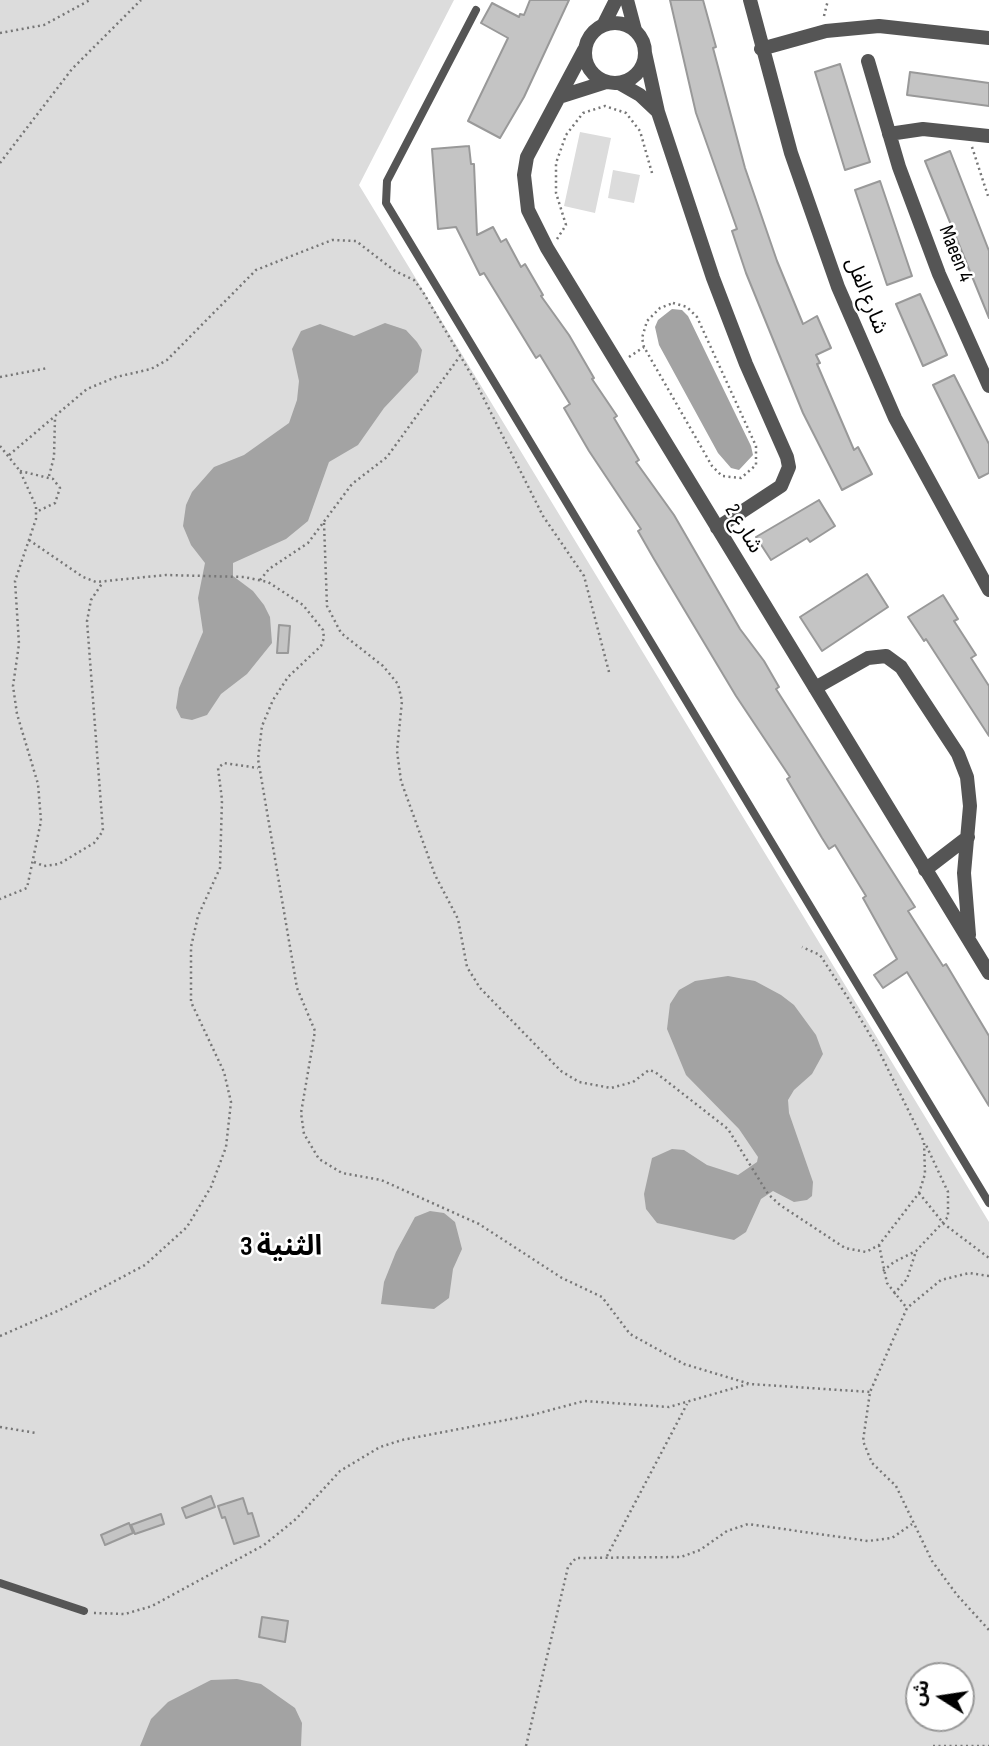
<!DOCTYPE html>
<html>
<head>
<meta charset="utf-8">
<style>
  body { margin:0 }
  #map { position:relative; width:989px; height:1746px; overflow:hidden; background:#fff; font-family:"Sofia Sans Condensed","Noto Sans Arabic",sans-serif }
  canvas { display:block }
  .north { position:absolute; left:905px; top:1662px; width:70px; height:70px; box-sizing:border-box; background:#fff; border:2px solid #999; border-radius:50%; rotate:282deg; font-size:19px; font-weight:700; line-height:28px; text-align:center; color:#000 }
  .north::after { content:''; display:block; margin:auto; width:24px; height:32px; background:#000; clip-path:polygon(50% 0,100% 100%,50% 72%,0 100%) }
</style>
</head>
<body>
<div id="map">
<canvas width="989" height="1746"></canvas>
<div class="north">ش</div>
</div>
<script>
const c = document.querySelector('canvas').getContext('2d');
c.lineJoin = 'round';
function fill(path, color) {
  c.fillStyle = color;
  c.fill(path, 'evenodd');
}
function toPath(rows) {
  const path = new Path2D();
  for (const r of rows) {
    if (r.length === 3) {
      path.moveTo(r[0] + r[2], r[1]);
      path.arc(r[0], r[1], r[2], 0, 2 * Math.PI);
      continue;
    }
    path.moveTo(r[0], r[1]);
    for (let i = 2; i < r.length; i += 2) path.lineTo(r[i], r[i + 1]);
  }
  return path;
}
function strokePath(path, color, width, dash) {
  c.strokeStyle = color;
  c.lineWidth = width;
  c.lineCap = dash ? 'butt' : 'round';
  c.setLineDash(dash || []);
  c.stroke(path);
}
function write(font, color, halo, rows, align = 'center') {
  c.font = font + ' "Sofia Sans Condensed","Noto Sans Arabic",sans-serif';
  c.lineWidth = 5;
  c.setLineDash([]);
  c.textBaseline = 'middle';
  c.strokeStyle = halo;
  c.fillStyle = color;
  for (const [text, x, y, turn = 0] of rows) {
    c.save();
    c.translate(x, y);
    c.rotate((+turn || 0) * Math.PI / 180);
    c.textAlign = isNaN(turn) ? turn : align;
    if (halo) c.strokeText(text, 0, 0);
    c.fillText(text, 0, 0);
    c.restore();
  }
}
const green = toPath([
  [0,0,454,0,359,185,989,1222,989,1746,0,1746],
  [919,1676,961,1676,961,1718,919,1718],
  [580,132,611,138,595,213,564,206],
  [613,170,640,175,634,203,608,198]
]);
const water = toPath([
  [672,309,682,310,688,316,751,446,753,455,739,470,731,468,718,453,659,345,655,327,658,320],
  [385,323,406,330,417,342,422,350,418,372,384,408,358,445,329,462,308,521,286,539,233,563,233,576,253,591,264,605,270,617,272,643,247,674,221,694,207,715,192,720,181,718,176,708,179,688,203,632,198,598,205,563,191,545,183,526,186,505,192,492,214,467,244,455,289,423,297,400,299,381,292,349,301,331,320,324,354,336],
  [728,976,755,981,781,995,794,1005,816,1035,823,1054,812,1074,794,1090,788,1100,789,1113,813,1182,812,1196,807,1200,794,1202,773,1191,761,1199,746,1232,734,1240,657,1223,646,1209,644,1194,652,1158,672,1149,684,1150,707,1165,738,1175,757,1162,758,1157,739,1129,686,1075,667,1029,670,1004,679,990,695,981],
  [430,1211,444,1213,455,1222,462,1249,453,1269,449,1298,434,1309,381,1304,384,1282,396,1252,415,1217],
  [237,1679,261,1684,295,1708,302,1723,301,1746,140,1746,151,1719,168,1702,211,1680]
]);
const building = toPath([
  [530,0,569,0,524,97,500,138,468,121,508,38,481,23,492,3,519,17,520,14,524,15,530,0],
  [670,0,703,0,716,47,713,48,745,168,777,261,803,324,817,316,831,348,816,355,820,363,817,364,854,450,858,447,872,474,842,490,803,413,746,273,732,231,737,229,696,113,670,0],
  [840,64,870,162,845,170,815,72,840,64],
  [910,72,989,83,989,106,907,95,910,72],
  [469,146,471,164,474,164,477,235,493,227,501,242,506,239,521,267,525,264,543,295,541,296,569,335,594,378,592,379,617,416,614,418,639,460,636,462,674,515,740,629,764,661,779,687,776,689,915,907,908,911,943,966,946,964,989,1036,989,1106,907,972,883,988,874,975,897,959,863,898,866,896,835,845,829,849,822,838,787,779,790,777,736,696,654,559,638,531,641,529,589,451,564,408,570,404,540,355,536,358,484,273,480,275,456,227,438,229,432,149,469,146],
  [950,151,989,251,989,318,925,161,950,151],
  [880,181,912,276,887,285,855,190,880,181],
  [920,294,947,355,923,366,896,304,920,294],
  [954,375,989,444,989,473,979,478,933,385,954,375],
  [819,500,835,526,810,542,807,538,771,560,756,537,819,500],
  [867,574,888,607,822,651,800,617,867,574],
  [943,595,958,619,954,621,976,655,971,658,989,686,989,736,926,639,924,641,908,617,943,595],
  [279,625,290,626,288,653,277,653,279,625],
  [211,1496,215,1507,186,1518,182,1508,211,1496],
  [243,1498,248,1514,252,1513,259,1536,234,1544,225,1517,222,1518,218,1506,243,1498],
  [161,1514,164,1524,135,1534,131,1525,161,1514],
  [129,1523,133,1533,105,1545,101,1535,129,1523],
  [262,1617,288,1621,285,1642,259,1637,262,1617]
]);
const path = toPath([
  [824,16,828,0],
  [0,33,44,25,90,0],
  [972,147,989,199],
  [0,163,72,69,141,0],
  [557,239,566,225,556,193,556,163,566,135,583,113,605,106,626,113,640,131,652,173],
  [673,303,687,307,697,317,756,446,756,465,741,478,722,476,712,466,644,347,642,338,647,321,660,308,673,303],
  [629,357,644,347],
  [0,377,48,368],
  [0,446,20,471,36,506,36,519,15,581,19,644,13,686,17,714,38,784,41,821,27,888,0,899],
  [9,455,87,389,116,377,151,369,167,360,256,270,332,240,356,241,395,271,414,280,423,292,475,381,543,516,584,576,609,672],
  [20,471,53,479,60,488,55,503,36,512],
  [49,476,54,457,55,418],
  [324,523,327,606,341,633,383,666,398,684,402,701,397,751,401,781,435,875,458,919,467,967,480,988,561,1071,579,1082,611,1088,633,1082,649,1070,655,1072,728,1129,768,1194,780,1205,845,1248,866,1252,879,1245,919,1193,925,1174,924,1142,876,1045,848,998,820,955,802,947],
  [29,540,83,577,96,582,166,575,244,577,268,582,303,605,323,630,324,638,321,646,288,677,273,700,262,726,258,759,297,988,315,1031,301,1113,304,1134,319,1159,342,1173,381,1180,479,1224,562,1278,602,1297,630,1334,684,1364,750,1384,870,1392],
  [260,580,269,569,308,543,352,484,387,457,460,356],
  [34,862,44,866,59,864,94,843,103,831,87,621,91,600,103,582],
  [919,1193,944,1224,989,1258],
  [879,1245,887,1283,906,1307],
  [883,1271,894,1262,916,1251,948,1217,948,1192,926,1145],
  [989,1276,969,1273,941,1280,907,1308,870,1392,863,1441,872,1463,896,1486,932,1561,957,1595,989,1630],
  [894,1294,907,1279,916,1251],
  [0,1336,62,1309,145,1265,187,1227,211,1187,226,1147,231,1102,224,1072,191,1002,191,947,198,916,220,868,222,800,218,768,224,763,258,768],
  [0,1427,36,1433],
  [607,1556,687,1404],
  [94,1613,125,1614,152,1606,264,1545,296,1519,340,1471,380,1447,402,1440,532,1415,584,1401,669,1407,748,1384],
  [526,1746,568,1567,576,1558,681,1557,700,1550,727,1531,748,1524,868,1541,892,1538,912,1524],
  [933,1746,989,1746]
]);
const service = toPath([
  [476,10,387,181,386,203,989,1203],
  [0,1583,84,1611]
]);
const minor = toPath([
  [627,0,635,30],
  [750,0,791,153,838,287,895,418,989,590],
  [615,53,30],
  [604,24,616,0],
  [761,49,826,31,879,26,989,38],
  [584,50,527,157,524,175,528,210,547,248,989,973],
  [645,53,658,112,713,278,746,364,787,457,789,467,781,486,717,528],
  [868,61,899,167,939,274,989,386],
  [619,83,640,95,657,111],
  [562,96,606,82],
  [889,134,923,129,989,136],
  [815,688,868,658,886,656,901,667,958,754,967,777,970,806,964,873,969,935],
  [925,870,968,837]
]);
const streetNames = [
  ["Maeen 4",955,254,68],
  ["شارع الفل",866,296,68],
  ["شارع 2",743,529,59]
];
const districtNames = [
  ["الثنية 3",281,1248]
];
fill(green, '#dcdcdc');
fill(water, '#a3a3a3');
fill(building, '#c4c4c4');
strokePath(building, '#999', 2);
strokePath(path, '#777', 2.5, [2, 3.5]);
strokePath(service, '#555', 8);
strokePath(minor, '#555', 14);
write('21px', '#000', '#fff', streetNames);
write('bold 28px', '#000', '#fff', districtNames);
</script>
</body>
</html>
